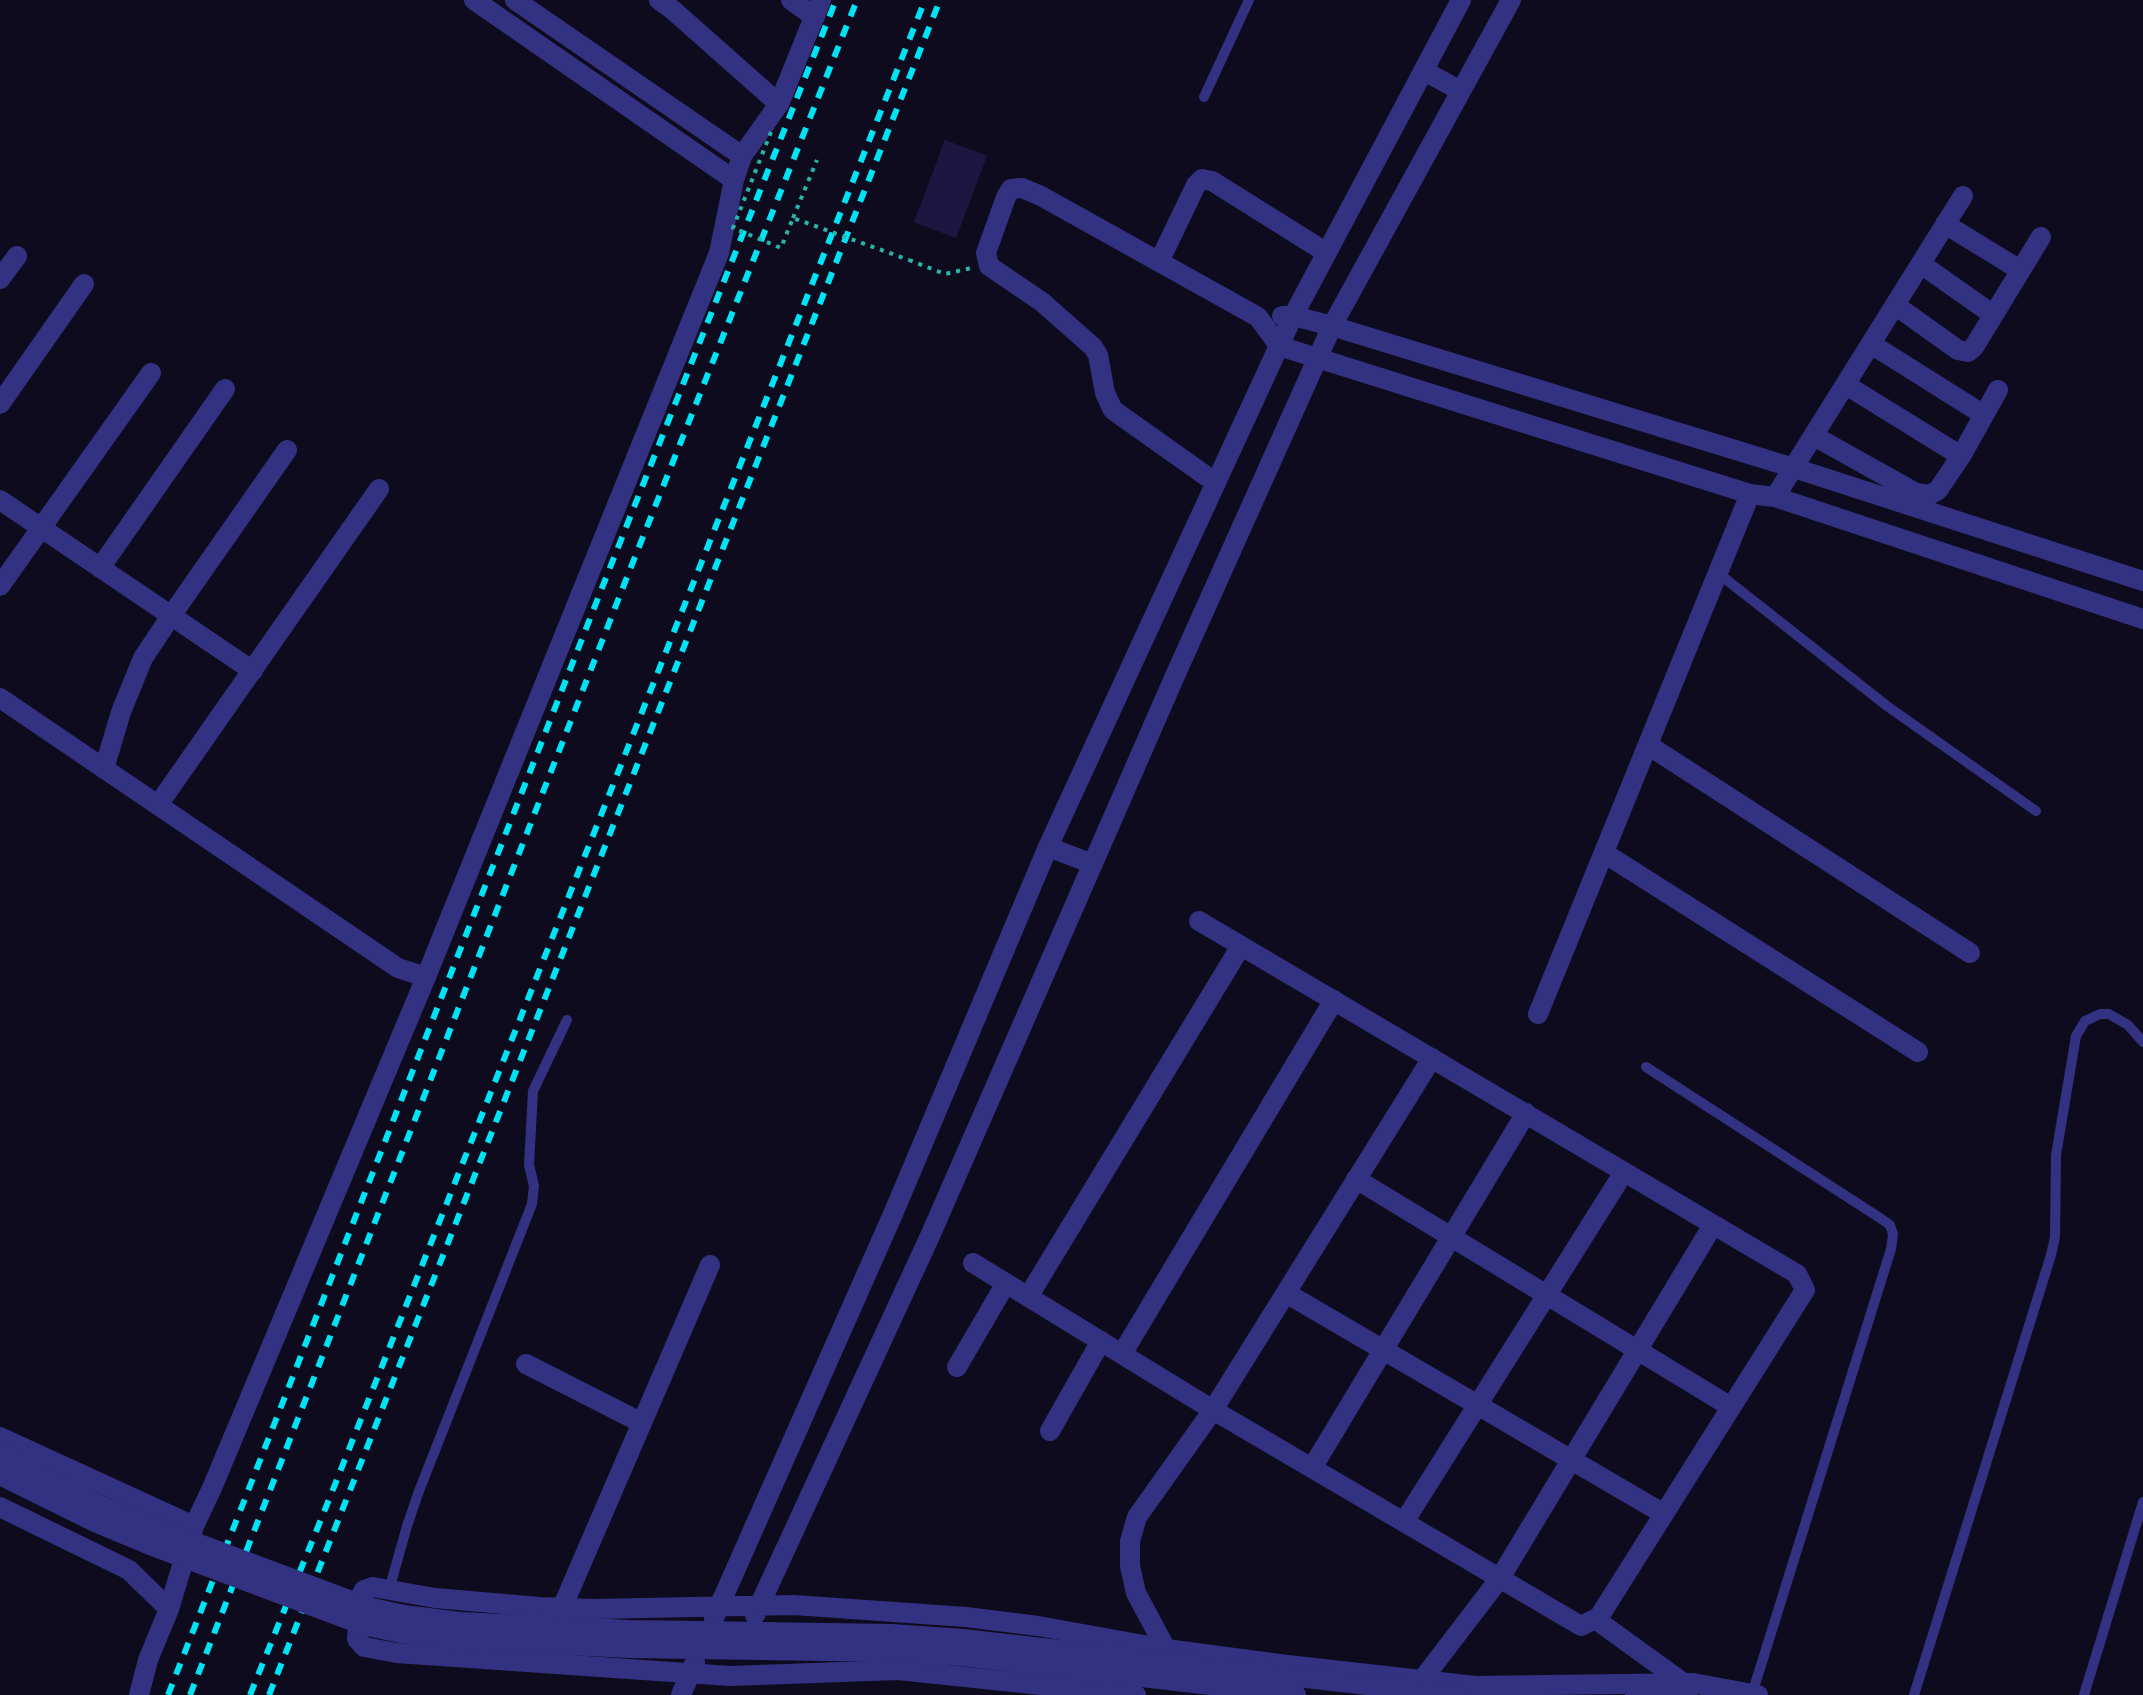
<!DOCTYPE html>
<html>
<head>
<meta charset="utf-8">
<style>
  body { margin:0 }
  canvas { display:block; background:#0e0b1f }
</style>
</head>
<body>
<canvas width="2143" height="1695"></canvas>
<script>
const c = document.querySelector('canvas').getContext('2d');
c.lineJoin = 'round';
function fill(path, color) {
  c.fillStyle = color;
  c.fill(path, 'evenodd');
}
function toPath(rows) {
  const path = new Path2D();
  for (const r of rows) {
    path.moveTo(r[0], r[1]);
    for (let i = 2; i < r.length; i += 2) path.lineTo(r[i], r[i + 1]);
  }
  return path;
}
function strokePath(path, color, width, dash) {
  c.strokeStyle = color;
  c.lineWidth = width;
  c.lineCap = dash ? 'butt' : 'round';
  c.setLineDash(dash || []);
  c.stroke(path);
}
const building = toPath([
  [945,140,987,156,956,238,914,222]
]);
const path = toPath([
  [793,218,817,160],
  [909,260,945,274,971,268]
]);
const service = toPath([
  [1204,97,1249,0],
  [1718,573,1887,706,2036,811],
  [1646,1067,1880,1218,1890,1225,1893,1234,1891,1249,1752,1694],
  [389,1590,407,1526,419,1491,532,1204,534,1186,529,1165,533,1091,567,1020],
  [1914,1695,2051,1255,2055,1237,2056,1155,2076,1036,2085,1021,2100,1014,2109,1014,2128,1025,2143,1042],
  [2084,1695,2143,1502]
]);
const minor = toPath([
  [474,0,734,180],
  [515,0,742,156],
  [659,0,674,11,779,104],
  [791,0,815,17],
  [1424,71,1461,91],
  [1945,224,2020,270],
  [1159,262,1196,185,1202,179,1212,181,1327,253],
  [1921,264,1992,314],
  [0,279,17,256],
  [1895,305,1958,350,1968,352,1974,347,2041,237],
  [1282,316,1294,316,1332,326,1794,468,2143,581],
  [1871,344,1984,415],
  [1846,385,1961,456],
  [0,404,84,284],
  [1814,436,1916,493,1929,495,1938,490,1961,456,1998,390],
  [1216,483,1113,410,1105,393,1098,355,1093,347,1042,302,989,266,986,253,1006,197,1011,189,1022,188,1041,196,1258,317,1279,346,1750,494,1775,497,2143,619],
  [1775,497,1963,196],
  [0,500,253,671],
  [100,568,225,389],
  [0,586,151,373],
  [0,698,398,968,426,977],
  [1648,745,1970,953],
  [104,769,121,712,143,658,171,616,287,450],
  [158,805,379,489],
  [1048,847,1093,864],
  [1604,853,1918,1052],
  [1538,1014,1750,494],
  [1356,1179,1731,1407],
  [973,1263,1213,1410,1581,1626,1599,1617,1805,1290,1797,1274,1199,921],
  [1286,1293,1664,1514],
  [1028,1297,1241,946],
  [1122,1354,1334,1000],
  [526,1364,642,1423],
  [957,1367,1006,1283],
  [1050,1431,1101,1341],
  [0,1437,194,1526],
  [1312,1468,1526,1113],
  [0,1507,129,1570,169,1609],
  [1404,1522,1624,1172],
  [562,1608,710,1265],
  [755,1615,930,1236,1174,678,1332,326,1511,0],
  [714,1618,893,1214,1048,847,1134,660,1291,320,1461,0],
  [1595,1619,1685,1684],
  [1166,1649,1136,1593,1130,1566,1130,1541,1137,1517,1213,1410,1432,1058],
  [1422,1680,1500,1578,1713,1225],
  [139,1695,148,1660,169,1609,194,1526,212,1488,426,977,719,253,734,180,742,156,779,104,821,0],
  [681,1695,695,1662],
  [1136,1695,898,1670,730,1676,397,1653,364,1647,357,1639,360,1597,364,1590,373,1587,435,1598,539,1607,593,1609,794,1605,966,1617,1038,1626,1166,1649,1287,1665,1475,1686,1693,1683,1758,1695]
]);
const tertiary = toPath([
  [1635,1695,1688,1695]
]);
const rail = toPath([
  [168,1695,611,565,836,0],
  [190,1695,629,572,857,0],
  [250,1695,330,1497,925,0],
  [269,1695,940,0]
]);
const pathBridge = toPath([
  [771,132,733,228,781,248,793,218,909,260]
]);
const tertiaryBridge = toPath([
  [0,1454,102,1506,162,1530,368,1607,404,1615,460,1622,630,1630,891,1634,963,1639,1455,1695],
  [0,1475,95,1522,155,1547,363,1625,401,1633,459,1640,630,1648,890,1652,961,1656,1296,1695]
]);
fill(building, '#1d1641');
strokePath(path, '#25b7aa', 4, [4, 6]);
strokePath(service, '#333282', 10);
strokePath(minor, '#333282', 20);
strokePath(tertiary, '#333282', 20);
strokePath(rail, '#00e3f4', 6, [12, 10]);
strokePath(pathBridge, '#25b7aa', 4, [4, 6]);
strokePath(tertiaryBridge, '#333282', 20);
</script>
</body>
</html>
